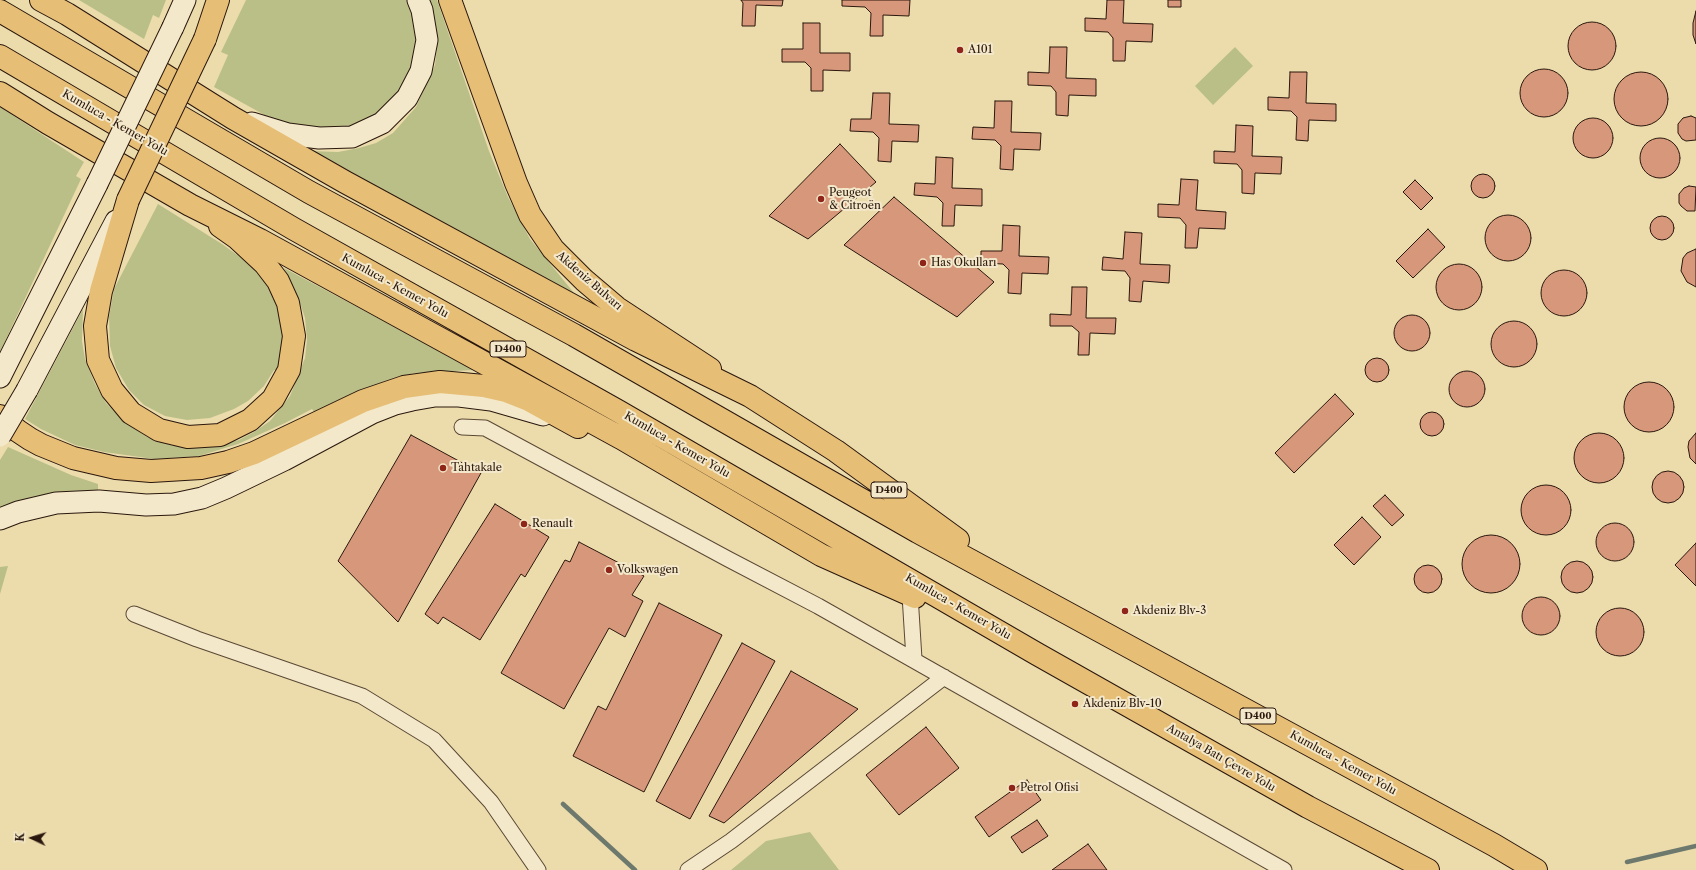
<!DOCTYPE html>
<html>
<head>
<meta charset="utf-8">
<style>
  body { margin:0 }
  #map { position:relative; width:1696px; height:870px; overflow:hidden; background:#ecdcac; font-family:"Libre Caslon Text",serif }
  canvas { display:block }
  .north { position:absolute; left:12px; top:818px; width:40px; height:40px; -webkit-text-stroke:3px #f3e8c9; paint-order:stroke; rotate:274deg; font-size:11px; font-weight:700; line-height:16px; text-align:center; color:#2a170d }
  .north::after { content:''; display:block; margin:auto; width:14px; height:18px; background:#2a170d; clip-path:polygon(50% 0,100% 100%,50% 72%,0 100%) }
</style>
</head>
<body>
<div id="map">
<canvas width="1696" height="870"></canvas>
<div class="north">K</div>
</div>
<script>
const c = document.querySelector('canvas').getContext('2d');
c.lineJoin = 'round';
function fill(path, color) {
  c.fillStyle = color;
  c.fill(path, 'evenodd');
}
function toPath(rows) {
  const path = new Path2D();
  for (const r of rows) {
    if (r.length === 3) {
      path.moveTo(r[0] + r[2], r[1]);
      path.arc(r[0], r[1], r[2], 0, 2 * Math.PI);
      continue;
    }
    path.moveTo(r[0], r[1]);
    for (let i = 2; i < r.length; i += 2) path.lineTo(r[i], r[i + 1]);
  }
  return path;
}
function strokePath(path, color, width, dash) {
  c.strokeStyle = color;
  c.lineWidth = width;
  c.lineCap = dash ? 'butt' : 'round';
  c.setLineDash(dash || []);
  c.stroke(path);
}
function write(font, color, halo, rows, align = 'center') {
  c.font = font + ' "Libre Caslon Text",serif';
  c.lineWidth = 4;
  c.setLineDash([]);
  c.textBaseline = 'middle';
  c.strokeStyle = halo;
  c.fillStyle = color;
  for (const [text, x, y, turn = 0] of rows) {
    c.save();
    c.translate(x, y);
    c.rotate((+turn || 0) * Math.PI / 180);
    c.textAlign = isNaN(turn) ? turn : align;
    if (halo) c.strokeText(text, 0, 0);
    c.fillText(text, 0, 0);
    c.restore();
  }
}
const green = toPath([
  [79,0,166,0,159,18,153,15,144,39],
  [246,0,407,0,415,24,416,45,413,65,405,84,393,101,377,115,359,125,339,130,286,127,214,87,228,55,221,52],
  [427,0,437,0,489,151,508,197,530,239,574,293,310,151,338,152,359,148,376,143,393,133,416,107,435,65,437,46,436,29],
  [1235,47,1253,66,1213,105,1195,86],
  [0,107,84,162,76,176,81,179,0,352],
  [158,204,222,244,243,259,267,282,278,305,284,323,283,354,278,371,274,370,264,386,248,401,234,409,210,418,187,420,165,416,144,405,129,390,116,368,110,346,109,317,114,289],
  [284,268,475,370,415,373,396,377,359,391,315,413,312,409,285,423,238,444,199,456,154,459,104,452,75,445,41,429,25,419,83,309,82,341,85,359,95,384,106,403,126,423,147,437,170,445,199,448,219,445,239,440,254,432,270,421,290,396,305,358,307,340,305,318,299,300],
  [8,447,71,475,98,484,98,490,58,492,28,499,0,510,0,460],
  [8,566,0,594,0,567],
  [810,832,839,870,731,870,766,841]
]);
const stream = toPath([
  [563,804,635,870],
  [1627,862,1696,846]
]);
const building = toPath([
  [741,0,783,0,782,6,756,5,755,26,742,26,743,3,741,0],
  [842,0,910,0,909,16,883,15,883,36,870,36,871,13,865,7,842,6,842,0],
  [1107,0,1124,0,1123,23,1153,24,1152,42,1126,41,1125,61,1113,61,1113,38,1108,32,1085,31,1085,18,1106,19,1107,0],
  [1168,0,1181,0,1181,7,1168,7,1168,0],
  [1696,11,1696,44,1693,35,1693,23,1696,11],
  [1592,46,24],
  [803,23,820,23,820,53,850,53,850,71,823,70,823,91,811,91,811,68,805,62,782,62,782,49,803,49,803,23],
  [1050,47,1067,47,1066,78,1096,79,1096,96,1069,95,1068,116,1056,115,1056,92,1051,86,1028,85,1028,72,1049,73,1050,47],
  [1544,93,24],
  [1290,72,1307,72,1306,103,1336,104,1336,121,1309,120,1308,141,1296,140,1297,117,1291,111,1268,110,1268,97,1289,98,1290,72],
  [1641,99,27],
  [873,93,890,93,889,124,919,125,918,142,892,141,891,162,878,161,879,138,873,132,850,131,851,119,871,119,873,93],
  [995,101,1012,101,1011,132,1041,133,1040,150,1014,149,1013,170,1000,169,1001,146,995,140,972,139,973,127,994,128,995,101],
  [1691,116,1696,118,1696,140,1686,141,1682,139,1678,133,1678,124,1683,118,1691,116],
  [1593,138,20],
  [1236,125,1253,126,1252,156,1282,157,1281,174,1255,173,1254,194,1242,193,1242,170,1237,164,1214,163,1214,151,1235,152,1236,125],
  [1660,158,20],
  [840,144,876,182,808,239,769,216,840,144],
  [936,157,953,158,952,188,982,189,982,206,955,205,954,226,942,226,943,203,937,197,914,195,915,183,935,184,936,157],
  [1483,186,12],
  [1181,179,1198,180,1196,210,1226,212,1225,229,1199,228,1197,248,1185,248,1186,225,1180,218,1158,217,1158,204,1179,205,1181,179],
  [1415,180,1433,198,1421,210,1403,192,1415,180],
  [1689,186,1696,187,1695,211,1687,211,1681,206,1679,203,1679,194,1684,188,1689,186],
  [894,197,994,282,957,317,844,245,894,197],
  [1508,238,23],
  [1662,228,12],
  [1003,225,1020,226,1019,256,1049,257,1048,274,1022,273,1021,294,1008,293,1009,270,1003,264,981,263,981,251,1002,251,1003,225],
  [1428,229,1445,247,1413,278,1396,261,1428,229],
  [1125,232,1142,233,1140,264,1170,265,1169,283,1143,281,1141,302,1129,301,1130,278,1125,271,1102,270,1103,257,1123,259,1125,232],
  [1696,249,1696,287,1687,282,1681,271,1683,258,1687,253,1696,249],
  [1459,287,23],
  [1564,293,23],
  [1072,287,1087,287,1086,318,1116,318,1115,334,1090,333,1089,355,1078,355,1079,332,1072,326,1050,326,1050,314,1071,315,1072,287],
  [1412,333,18],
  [1514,344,23],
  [1377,370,12],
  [1467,389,18],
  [1649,407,25],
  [1335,394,1354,414,1294,473,1275,453,1335,394],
  [1432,424,12],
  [1599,458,25],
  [1696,433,1696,464,1690,458,1688,447,1689,441,1696,433],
  [411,435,481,473,398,622,338,561,411,435],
  [1668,487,16],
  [1546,510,25],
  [1385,495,1404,515,1392,526,1373,506,1385,495],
  [495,504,549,537,525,577,521,574,480,640,443,617,438,624,425,614,495,504],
  [1362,517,1381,537,1354,565,1334,545,1362,517],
  [1615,542,19],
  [1491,564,29],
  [579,542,644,576,632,595,643,601,625,637,609,628,564,709,501,673,565,560,570,562,579,542],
  [1696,543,1696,586,1675,565,1696,543],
  [1577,577,16],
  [1428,579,14],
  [1541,616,19],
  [659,603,722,635,644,792,573,756,598,706,606,710,659,603],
  [1620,632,24],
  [742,643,775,661,690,819,656,801,742,643],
  [791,671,858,709,724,823,709,816,791,671],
  [926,727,959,768,899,815,866,775,926,727],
  [1027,780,1041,800,989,837,975,817,1027,780],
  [1037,820,1048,836,1022,853,1011,837,1037,820],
  [1088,844,1107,870,1052,870,1088,844]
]);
const street = toPath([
  [462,427,485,428,728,559,818,606,1284,870],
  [910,595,914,659],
  [134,614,197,639,362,696,434,740,491,802,538,870],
  [688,870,731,841,944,677]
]);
const secondary = toPath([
  [173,27,185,0],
  [252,123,288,134,319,138,352,137,382,123,407,98,421,71,427,40,422,10,418,0],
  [0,377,97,184],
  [27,390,116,221],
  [0,519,18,512,56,503,99,501,146,505,174,504,202,498,226,488,284,460,372,413,395,404,412,400,435,396,459,396,491,400,543,415]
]);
const primary = toPath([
  [450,0,516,183,530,215,553,249,584,280,617,308,710,369],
  [205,39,218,0],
  [128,200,101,291,95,326,98,360,112,390,131,413,159,430,188,437,220,435,250,420,273,399,289,370,294,336,288,303,278,281,265,264,237,238,220,226],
  [0,416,18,431,30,439,41,445,73,458,116,468,151,471,201,468,228,462,254,453,363,401,404,387,440,382,484,386,506,391,529,400,578,427]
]);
const highway = toPath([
  [41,0,67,14,233,118,345,182,636,340,750,396,836,451,958,540],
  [0,11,309,192,574,335,918,532,1494,845,1536,870],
  [0,56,294,229,618,411,1037,654,1308,807,1428,870],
  [0,93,48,123,190,205,260,240,621,438,821,555,915,597]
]);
const secondaryBridge = toPath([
  [97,184,173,27],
  [0,436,27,390]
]);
const primaryBridge = toPath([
  [128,200,205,39]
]);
const markers = [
  [960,50,4,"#8f2418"],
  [821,199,4,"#8f2418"],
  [923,263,4,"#8f2418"],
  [443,468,4,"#8f2418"],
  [524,524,4,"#8f2418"],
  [609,570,4,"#8f2418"],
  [1125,611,4,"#8f2418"],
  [1075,704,4,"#8f2418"],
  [1012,788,4,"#8f2418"]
];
const shields = [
  [508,349,36],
  [889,490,36],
  [1258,716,36]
];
const shieldNames = [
  ["D400",508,349],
  ["D400",889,490],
  ["D400",1258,716]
];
const poiNames = [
  ["A101",968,50],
  ["Peugeot",829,193],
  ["& Citroën",829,206],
  ["Has Okulları",931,263],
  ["Tahtakale",451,468],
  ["Renault",532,524],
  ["Volkswagen",617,570],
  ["Akdeniz Blv-3",1133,611],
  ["Akdeniz Blv-10",1083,704],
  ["Petrol Ofisi",1020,788]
];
const streetNames = [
  ["Kumluca - Kemer Yolu",115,123,30],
  ["Akdeniz Bulvarı",589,281,41],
  ["Kumluca - Kemer Yolu",395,286,29],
  ["Kumluca - Kemer Yolu",677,445,30],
  ["Kumluca - Kemer Yolu",958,607,30],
  ["Antalya Batı Çevre Yolu",1221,758,30],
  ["Kumluca - Kemer Yolu",1343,763,29]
];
fill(green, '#babf88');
strokePath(stream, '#6d796d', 4.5);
fill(building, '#d6977b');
strokePath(building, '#2a170d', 1);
strokePath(street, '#5a4835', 17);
strokePath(secondary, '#2a170d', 23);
strokePath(primary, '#2a170d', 24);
strokePath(highway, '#2a170d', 24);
strokePath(street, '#f3e8c9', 15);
strokePath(secondary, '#f3e8c9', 21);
strokePath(primary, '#e6be76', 22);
strokePath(highway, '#e6be76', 22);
strokePath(secondaryBridge, '#2a170d', 23, []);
strokePath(primaryBridge, '#2a170d', 24, []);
strokePath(secondaryBridge, '#f3e8c9', 21);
strokePath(primaryBridge, '#e6be76', 22);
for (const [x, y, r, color] of markers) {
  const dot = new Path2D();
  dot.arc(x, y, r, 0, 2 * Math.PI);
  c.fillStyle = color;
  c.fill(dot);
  strokePath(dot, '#f3e8c9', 1.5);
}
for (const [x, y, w] of shields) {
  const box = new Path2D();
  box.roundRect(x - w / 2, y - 8, w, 16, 3);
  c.fillStyle = '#f3e8c9';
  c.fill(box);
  strokePath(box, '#2a170d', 1);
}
write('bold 10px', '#2a170d', null, shieldNames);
write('11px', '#2a170d', '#f3e8c9', poiNames, 'left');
write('11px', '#2a170d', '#f3e8c9', streetNames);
</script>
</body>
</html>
